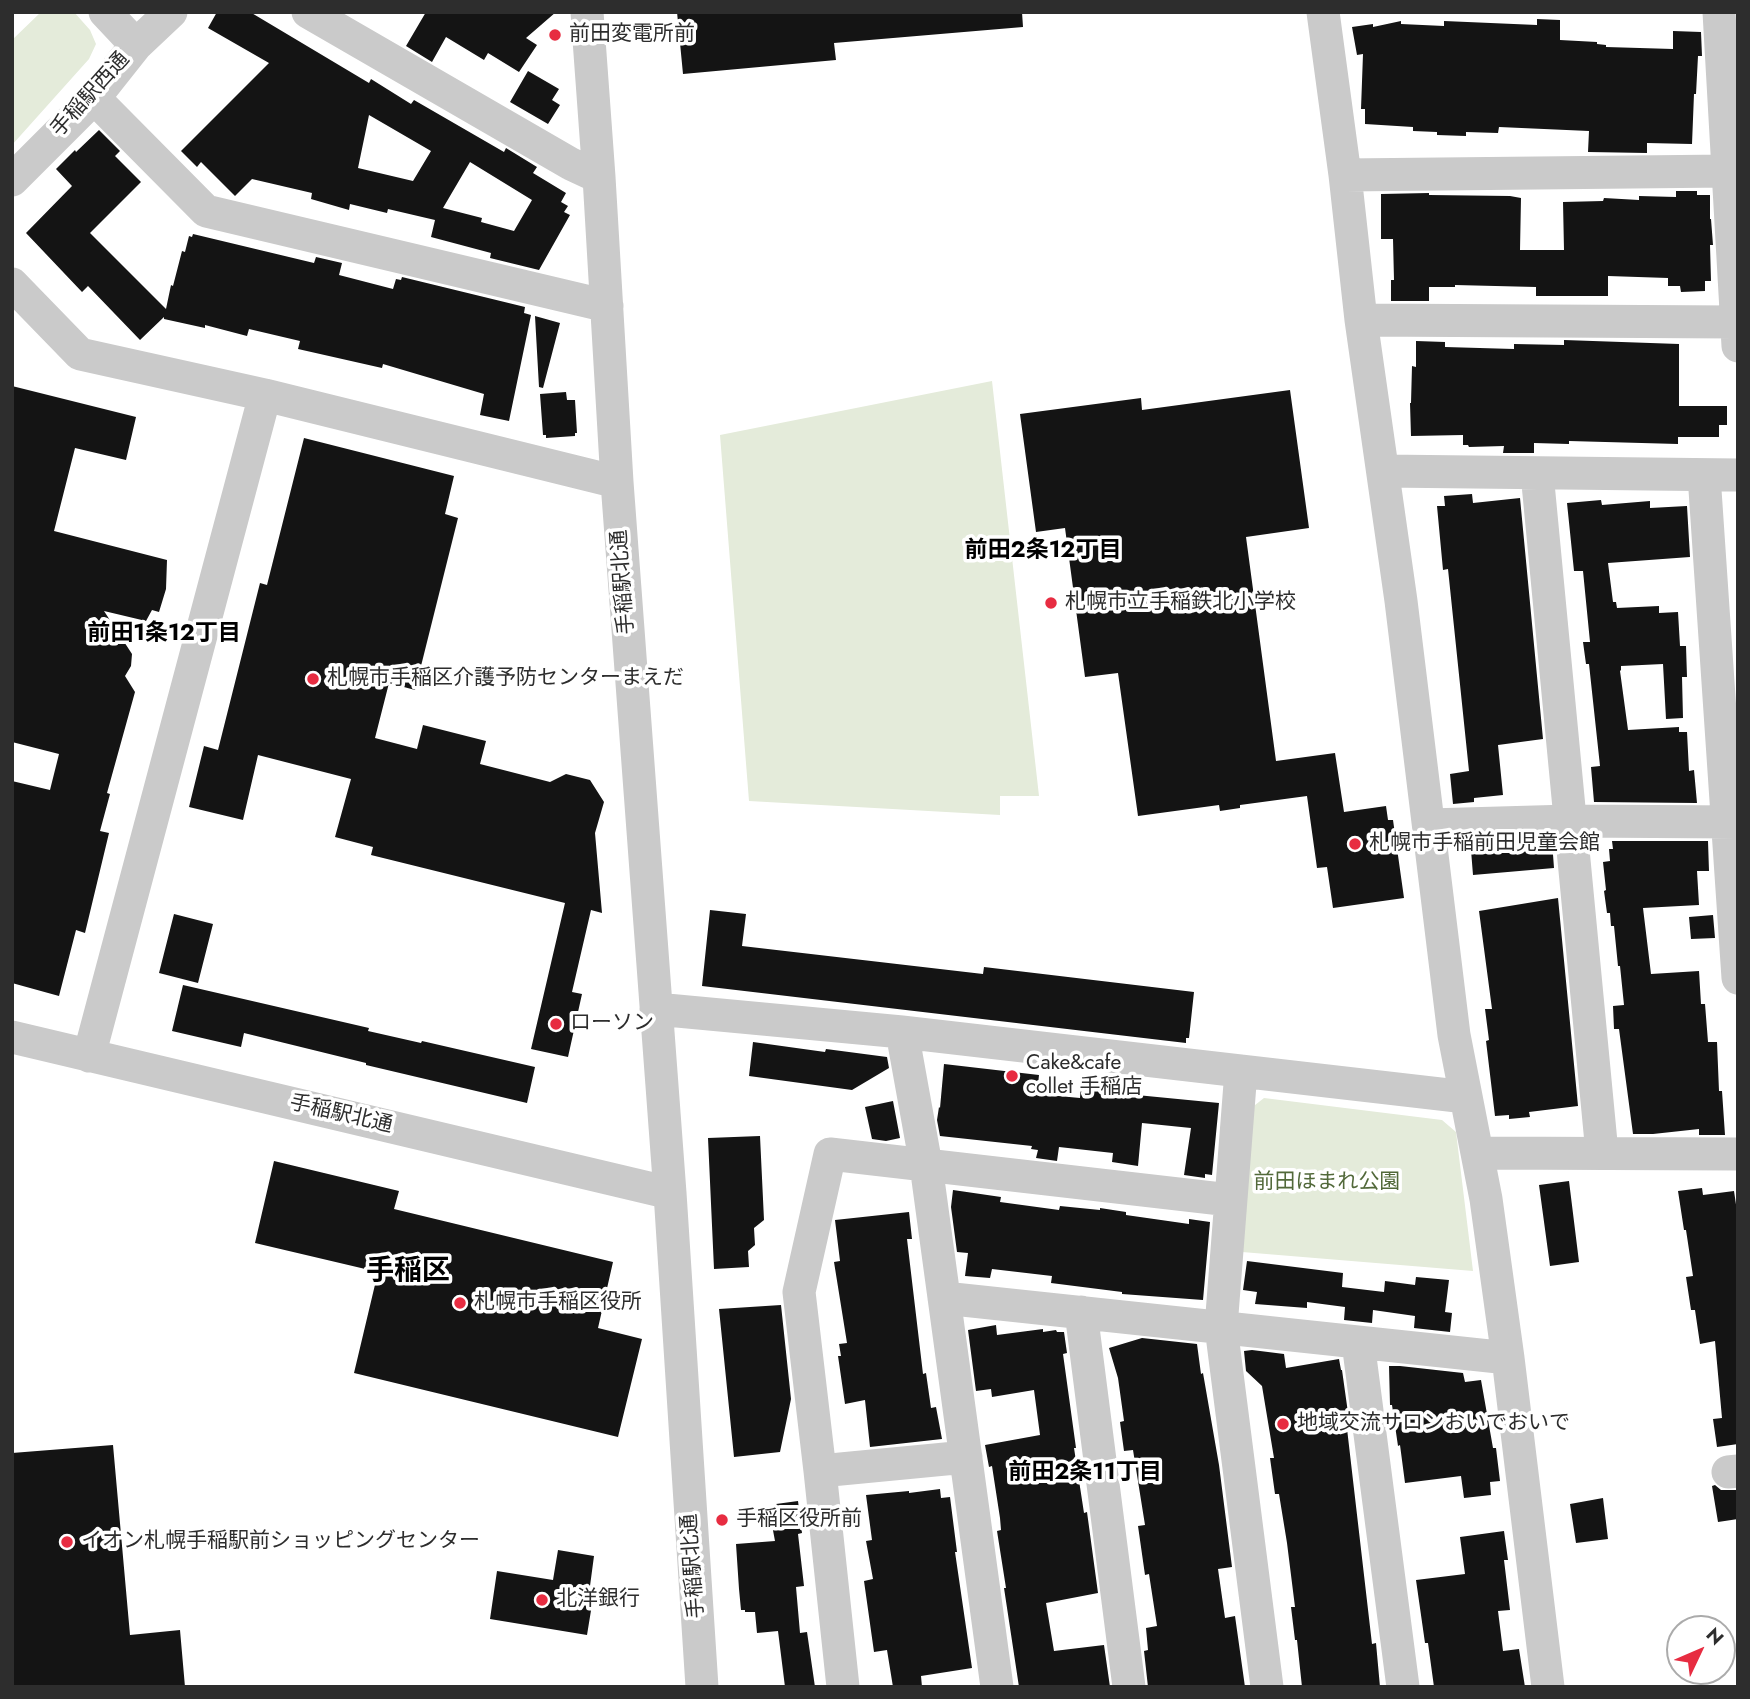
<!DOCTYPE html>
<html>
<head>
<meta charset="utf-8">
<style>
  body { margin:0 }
  #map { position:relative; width:1750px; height:1699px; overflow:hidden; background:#fff; font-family:Jost,sans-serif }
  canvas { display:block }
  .frame { position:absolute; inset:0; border:14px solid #2d2d2d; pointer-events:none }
  .north { position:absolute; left:1666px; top:1615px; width:70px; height:70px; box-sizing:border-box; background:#fff; border:2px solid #ababab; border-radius:50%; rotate:46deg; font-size:19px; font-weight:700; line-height:28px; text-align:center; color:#2d2d2d }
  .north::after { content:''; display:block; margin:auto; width:24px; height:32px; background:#e72c41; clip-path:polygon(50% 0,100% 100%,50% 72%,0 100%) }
</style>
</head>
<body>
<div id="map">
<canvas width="1750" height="1699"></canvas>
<div class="frame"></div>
<div class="north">N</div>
</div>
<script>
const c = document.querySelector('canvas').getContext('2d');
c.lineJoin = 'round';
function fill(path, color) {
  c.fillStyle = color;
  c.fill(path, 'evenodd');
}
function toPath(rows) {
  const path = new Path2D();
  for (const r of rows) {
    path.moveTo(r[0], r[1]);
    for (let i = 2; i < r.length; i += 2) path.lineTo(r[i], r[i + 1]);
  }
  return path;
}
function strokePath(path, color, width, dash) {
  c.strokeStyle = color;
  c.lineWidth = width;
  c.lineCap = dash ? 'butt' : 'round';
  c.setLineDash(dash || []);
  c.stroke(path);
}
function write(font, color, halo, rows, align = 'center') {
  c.font = font + ' Jost,"Noto Sans JP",sans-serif';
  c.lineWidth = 7;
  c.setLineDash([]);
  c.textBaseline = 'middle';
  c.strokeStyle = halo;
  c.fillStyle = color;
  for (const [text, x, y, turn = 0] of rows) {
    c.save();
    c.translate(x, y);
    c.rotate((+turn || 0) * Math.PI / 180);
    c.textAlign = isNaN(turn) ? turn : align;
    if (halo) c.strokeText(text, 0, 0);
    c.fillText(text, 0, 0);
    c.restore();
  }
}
const green = toPath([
  [41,12,74,12,90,30,96,44,89,59,12,145,12,40],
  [992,381,1039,796,1000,796,1000,815,749,801,720,435],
  [1264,1098,1442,1120,1456,1132,1473,1271,1242,1252,1250,1109]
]);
const building = toPath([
  [217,12,250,12,369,83,371,79,411,104,414,100,504,152,506,148,537,167,533,173,566,193,561,202,568,206,564,212,570,215,539,270,490,258,491,253,431,237,435,220,388,209,387,213,350,204,349,210,311,199,312,193,252,179,235,196,201,162,197,167,181,151,269,63,208,28],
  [369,115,431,151,413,181,358,168],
  [470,162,532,200,514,231,481,222,482,218,443,208],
  [426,12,556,12,526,38,537,45,519,72,488,53,484,60,446,37,432,62,406,46],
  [677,12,1022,12,1023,27,834,43,836,60,683,74],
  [1537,19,1560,20,1560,40,1597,42,1597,44,1606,45,1606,47,1673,49,1673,31,1701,32,1702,56,1698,56,1696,94,1694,94,1692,144,1647,143,1647,153,1588,152,1589,131,1499,127,1498,133,1466,132,1466,136,1437,135,1437,132,1413,131,1413,127,1365,124,1365,109,1361,109,1363,54,1357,55,1352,27,1373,24,1373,27,1401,21,1401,24,1444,26,1444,21,1537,25],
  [528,71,559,89,552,100,560,105,548,124,510,102],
  [99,130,120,151,115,156,141,182,90,233,166,309,171,285,173,286,182,251,185,252,189,236,192,237,193,234,314,263,316,257,342,263,339,275,393,289,396,279,401,280,402,277,525,307,524,313,531,315,509,421,480,415,484,394,383,364,382,368,298,349,300,341,249,329,247,336,205,325,205,328,164,319,164,317,140,340,88,286,82,292,26,233,72,186,56,169,75,150,76,152],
  [1676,191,1697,191,1697,195,1710,195,1710,219,1711,219,1713,245,1710,245,1711,281,1705,281,1705,291,1681,292,1680,286,1668,286,1668,278,1608,276,1608,296,1536,296,1536,287,1455,285,1455,287,1429,287,1429,301,1391,301,1391,280,1394,280,1393,239,1381,239,1381,194,1429,193,1429,195,1510,196,1521,198,1520,250,1564,250,1563,202,1603,201,1604,198,1639,200,1639,196,1676,197],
  [535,316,560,323,543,388,539,387],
  [1564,340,1679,344,1679,406,1727,406,1727,425,1719,425,1719,437,1678,437,1678,444,1569,441,1569,444,1534,443,1534,453,1503,453,1504,446,1469,447,1468,445,1463,445,1463,435,1411,436,1410,403,1411,403,1412,366,1416,367,1416,341,1445,342,1445,347,1514,349,1514,344,1564,345],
  [12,386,136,417,126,460,75,448,54,531,167,560,166,589,159,612,152,610,146,621,104,611,132,654,131,666,125,676,135,692,107,793,110,794,100,831,109,833,85,933,76,930,59,996,12,983,12,781,50,790,59,754,12,742],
  [1290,390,1309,528,1246,537,1276,761,1335,753,1344,812,1386,806,1388,820,1393,820,1404,898,1333,908,1327,867,1317,868,1307,796,1240,805,1240,808,1220,811,1219,805,1138,816,1118,673,1085,677,1065,528,1036,532,1020,414,1141,398,1142,410],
  [566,392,567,400,575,400,577,433,575,433,575,436,546,438,546,435,543,435,540,394],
  [304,438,454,476,445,514,458,518,415,690,389,683,375,738,417,749,423,725,486,741,480,764,550,782,566,774,590,780,604,802,595,833,602,913,591,910,572,992,582,994,568,1057,531,1049,565,903,371,855,373,847,335,837,351,779,258,755,243,820,189,807,204,746,218,750,260,583,267,585],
  [1472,494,1473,503,1520,498,1543,739,1498,745,1503,795,1474,798,1474,802,1453,804,1450,774,1469,771,1448,569,1443,570,1437,506,1445,506,1444,496],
  [1601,500,1602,505,1650,501,1650,508,1687,506,1690,557,1608,563,1613,602,1616,602,1617,608,1659,606,1659,613,1678,612,1680,646,1686,646,1687,677,1682,677,1683,718,1666,719,1663,664,1621,666,1621,670,1620,671,1628,730,1679,727,1679,732,1687,732,1689,771,1694,770,1697,803,1594,802,1591,767,1600,766,1589,664,1586,664,1583,642,1590,642,1583,571,1574,571,1567,503],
  [1528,841,1552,841,1554,868,1473,875,1471,850,1474,850,1474,843,1502,842,1502,844],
  [1612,841,1708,841,1709,871,1697,871,1699,905,1643,908,1651,974,1699,971,1701,1004,1705,1004,1708,1042,1717,1042,1719,1091,1722,1091,1725,1135,1699,1135,1699,1129,1653,1134,1633,1134,1619,1029,1614,1029,1613,1006,1624,1005,1620,966,1618,966,1614,926,1611,926,1610,913,1607,913,1604,891,1606,890,1603,862,1610,861,1609,849,1613,849],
  [1558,898,1578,1106,1529,1112,1530,1117,1509,1119,1509,1115,1495,1116,1486,1041,1489,1040,1485,1009,1492,1009,1479,911],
  [710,910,746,914,742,946,983,974,984,967,1194,992,1189,1038,1186,1038,1186,1043,702,986],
  [174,914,213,924,198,983,159,973],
  [1713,915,1715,938,1691,939,1689,917],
  [183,985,369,1028,368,1031,421,1043,422,1041,535,1067,527,1103,366,1065,366,1063,244,1033,241,1047,172,1031],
  [753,1042,825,1052,826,1049,887,1057,889,1068,852,1090,749,1076],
  [944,1064,1039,1075,1037,1094,1080,1098,1081,1085,1117,1089,1116,1093,1219,1103,1212,1175,1205,1174,1205,1178,1184,1175,1191,1128,1142,1123,1138,1166,1112,1162,1113,1153,1059,1147,1057,1161,1036,1158,1038,1150,1031,1149,1032,1146,940,1136,937,1120,939,1107,940,1108],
  [893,1101,900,1138,886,1141,872,1139,865,1107],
  [760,1136,764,1220,754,1228,755,1245,748,1251,749,1267,714,1269,708,1138],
  [274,1161,399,1191,394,1209,613,1262,598,1328,642,1339,618,1437,354,1373,378,1272,255,1243],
  [1569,1181,1579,1262,1550,1266,1539,1185],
  [1702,1188,1703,1195,1734,1191,1738,1218,1738,1444,1717,1447,1713,1419,1722,1418,1715,1341,1700,1344,1695,1310,1691,1310,1686,1277,1693,1276,1686,1230,1684,1230,1678,1191],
  [953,1190,1001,1197,1000,1202,1059,1210,1060,1206,1100,1210,1100,1208,1126,1212,1126,1215,1189,1224,1189,1219,1210,1222,1203,1300,1122,1294,1122,1292,1051,1283,1052,1276,992,1269,990,1278,965,1276,968,1253,957,1252,951,1207],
  [909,1212,912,1239,907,1239,923,1374,926,1373,931,1408,936,1407,942,1439,870,1447,865,1400,845,1404,838,1356,841,1356,839,1344,847,1343,834,1262,840,1261,835,1220],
  [1247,1261,1343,1273,1342,1287,1384,1292,1385,1281,1415,1285,1416,1277,1449,1280,1445,1312,1452,1313,1450,1332,1414,1328,1415,1316,1373,1310,1372,1323,1344,1320,1345,1307,1307,1302,1307,1308,1255,1304,1257,1292,1243,1290],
  [781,1305,791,1399,780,1452,734,1457,719,1309],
  [996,1325,997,1335,1043,1329,1043,1332,1056,1330,1057,1332,1064,1332,1067,1353,1063,1354,1076,1448,1074,1448,1084,1513,1087,1512,1098,1593,1046,1603,1054,1651,1104,1645,1110,1687,1019,1687,1004,1588,1006,1588,997,1531,1001,1530,1000,1518,992,1466,989,1467,985,1445,1040,1435,1034,1390,992,1397,991,1389,976,1391,968,1330],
  [1142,1338,1197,1344,1201,1374,1203,1373,1219,1465,1232,1567,1218,1569,1225,1618,1235,1616,1245,1687,1148,1687,1144,1651,1148,1650,1146,1628,1157,1626,1149,1574,1145,1575,1138,1526,1145,1525,1133,1450,1124,1451,1120,1422,1124,1421,1118,1378,1109,1348],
  [1252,1350,1284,1354,1286,1368,1339,1359,1341,1370,1342,1370,1349,1420,1346,1420,1372,1644,1376,1643,1380,1687,1302,1687,1297,1640,1295,1640,1291,1607,1295,1607,1287,1543,1279,1494,1275,1494,1270,1458,1274,1458,1262,1386,1246,1371,1244,1351],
  [1389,1366,1400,1366,1463,1373,1465,1382,1481,1380,1493,1448,1496,1448,1500,1481,1490,1482,1491,1495,1464,1498,1461,1476,1405,1483,1400,1445,1398,1446,1392,1405,1390,1405],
  [113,1445,130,1635,180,1630,185,1687,12,1687,12,1453],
  [1715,1485,1721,1490,1737,1490,1738,1519,1718,1522,1712,1486],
  [940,1489,941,1498,950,1497,957,1552,955,1552,972,1668,921,1676,922,1687,893,1687,887,1650,874,1652,864,1581,873,1579,866,1541,872,1540,866,1495,909,1491,909,1493],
  [1603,1498,1608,1539,1576,1543,1570,1504],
  [798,1501,802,1533,798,1534,804,1586,796,1587,800,1633,807,1632,815,1687,785,1687,778,1631,757,1633,755,1612,745,1612,745,1610,741,1610,739,1589,736,1544,775,1541,772,1525,778,1525,776,1504],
  [1504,1531,1508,1560,1504,1560,1510,1610,1498,1611,1503,1651,1519,1649,1525,1687,1434,1687,1428,1643,1425,1643,1416,1580,1465,1574,1460,1537],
  [558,1550,594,1556,590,1586,595,1586,587,1635,490,1619,497,1571,553,1580]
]);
const minor = toPath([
  [105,12,136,45],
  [308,12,571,164,599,177],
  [587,12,599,177,617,482,670,1193,702,1687],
  [1323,12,1345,175,1361,320,1401,601,1454,1035,1486,1199,1508,1358,1548,1687],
  [1719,12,1738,346],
  [94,98,206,211,607,306],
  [1345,175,1728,171],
  [12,180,94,98,136,45,171,12],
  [12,284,80,354,265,395,617,482],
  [1361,320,1736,322],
  [1384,471,1738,475],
  [1537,473,1602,1153],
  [1704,475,1738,978],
  [1429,825,1570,821,1738,822],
  [656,1009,902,1032,1466,1097],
  [902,1032,926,1165,997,1687],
  [12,1037,670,1193],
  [89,1056,265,395],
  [1241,1071,1221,1327,1267,1687],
  [1477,1153,1738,1154],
  [944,1298,1508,1358],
  [1081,1312,1129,1687],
  [1358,1342,1403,1687],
  [820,1471,966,1457],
  [1728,1472,1738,1471],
  [843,1687,820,1471,799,1292,830,1154,1230,1200]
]);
const markers = [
  [555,35,7,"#e72c41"],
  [1051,603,7,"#e72c41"],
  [313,679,7,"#e72c41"],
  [1355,844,7,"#e72c41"],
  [556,1024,7,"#e72c41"],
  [1012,1076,7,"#e72c41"],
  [460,1303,7,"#e72c41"],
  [1283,1424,7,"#e72c41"],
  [722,1520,7,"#e72c41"],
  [67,1542,7,"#e72c41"],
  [542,1600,7,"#e72c41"]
];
const poiNames = [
  ["前田変電所前",569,35],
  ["札幌市立手稲鉄北小学校",1065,603],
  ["札幌市手稲区介護予防センターまえだ",327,679],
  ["札幌市手稲前田児童会館",1369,844],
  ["ローソン",570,1024],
  ["Cake&cafe",1026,1064],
  ["collet 手稲店",1026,1088],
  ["札幌市手稲区役所",474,1303],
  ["地域交流サロンおいでおいで",1297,1424],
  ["手稲区役所前",736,1520],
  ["イオン札幌手稲駅前ショッピングセンター",81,1542],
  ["北洋銀行",556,1600]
];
const streetNames = [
  ["手稲駅西通",91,95,-48],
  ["手稲駅北通",624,582,-94],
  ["手稲駅北通",341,1115,13],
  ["手稲駅北通",694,1566,-94]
];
const parkNames = [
  ["前田ほまれ公園",1327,1183]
];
const neighbourhoodNames = [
  ["前田2条12丁目",1043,551],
  ["前田1条12丁目",164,634],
  ["前田2条11丁目",1085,1473]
];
const districtNames = [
  ["手稲区",408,1272]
];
fill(green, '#e4ebda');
fill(building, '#141414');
strokePath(minor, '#cacaca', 33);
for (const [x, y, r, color] of markers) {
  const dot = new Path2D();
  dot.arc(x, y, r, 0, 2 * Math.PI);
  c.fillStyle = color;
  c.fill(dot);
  strokePath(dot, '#fff', 2.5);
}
write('21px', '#2d2d2d', '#fff', poiNames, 'left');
write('21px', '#2d2d2d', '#fff', streetNames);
write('21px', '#52693a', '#fff', parkNames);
write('bold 23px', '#000', '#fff', neighbourhoodNames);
write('bold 28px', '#000', '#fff', districtNames);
</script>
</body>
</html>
